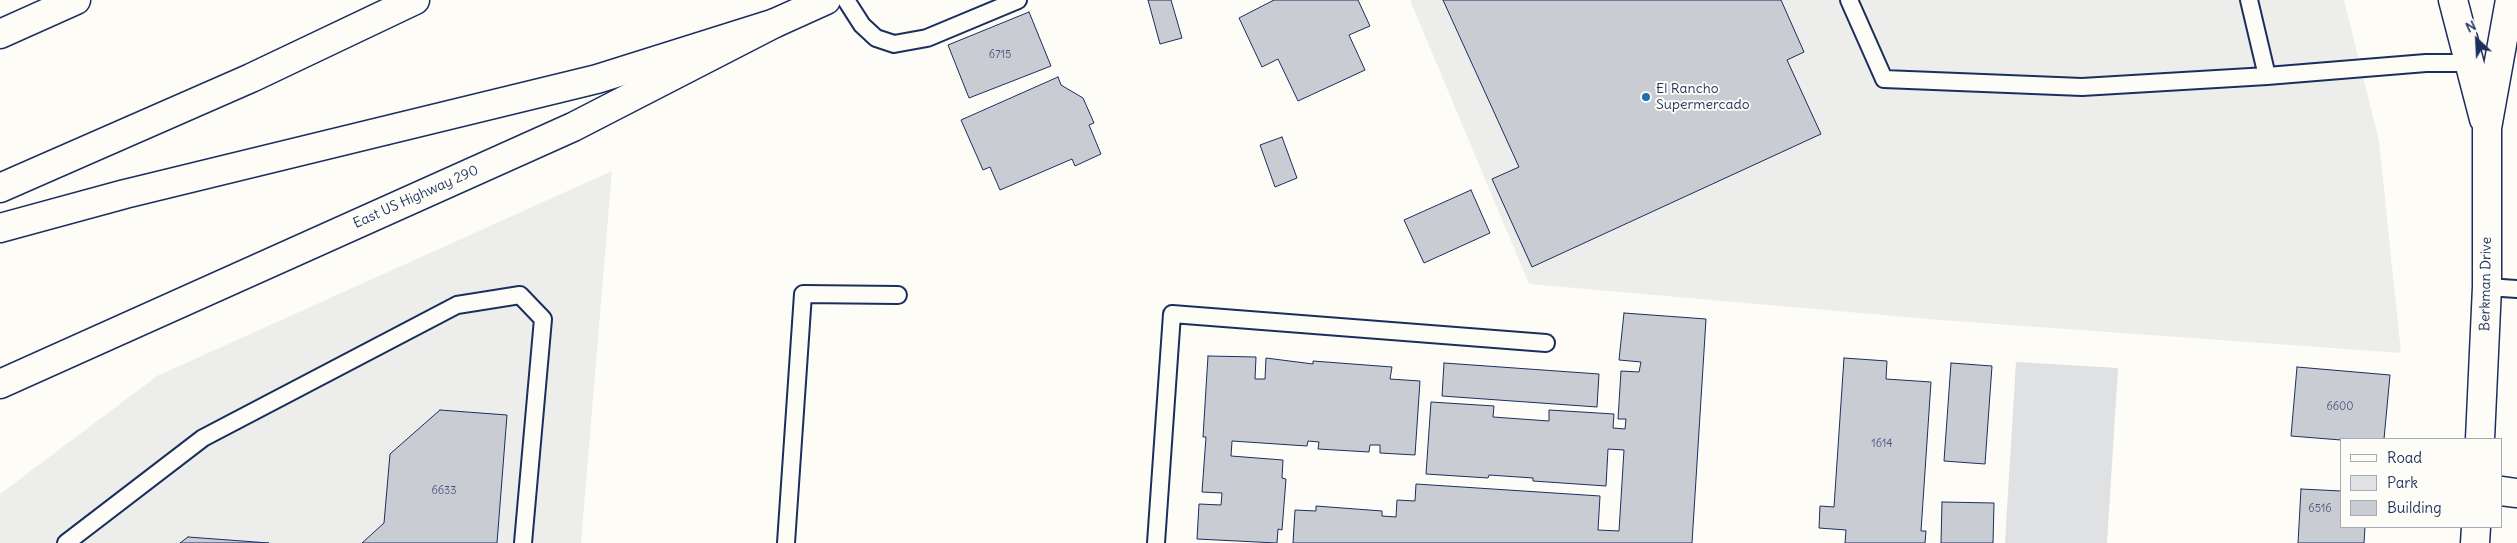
<!DOCTYPE html>
<html>
<head>
<meta charset="utf-8">
<style>
  body { margin:0 }
  #map { position:relative; width:2517px; height:543px; overflow:hidden; background:#fdfcf7; font-family:Delius,sans-serif }
  canvas { display:block }
  .legend { position:absolute; left:2340px; top:438px; width:162px; height:90px; box-sizing:border-box; background:#fdfcf7; border:1px solid #a3aaba; margin:0; padding:6px 9px; list-style:none; font-size:15px; color:#1b2f5e }
  .legend li { display:flex; align-items:center; gap:10px; height:25px }
  .legend b { width:25px; border:1px solid #a3aaba }
  .north { position:absolute; left:2452px; top:15px; width:50px; height:50px; -webkit-text-stroke:4px #fdfcf7; paint-order:stroke; rotate:335deg; font-size:14px; font-weight:700; line-height:20px; text-align:center; color:#1b2f5e }
  .north::after { content:''; display:block; margin:auto; width:18px; height:22px; background:#1b2f5e; clip-path:polygon(50% 0,100% 100%,50% 72%,0 100%) }
</style>
</head>
<body>
<div id="map">
<canvas width="2517" height="543"></canvas>
<ul class="legend">
<li><b style="height:6px;background:#fdfcf7"></b>Road</li>
<li><b style="height:14px;background:#e0e1e3"></b>Park</li>
<li><b style="height:14px;background:#c9ccd3"></b>Building</li>
</ul>
<div class="north">N</div>
</div>
<script>
const c = document.querySelector('canvas').getContext('2d');
c.lineJoin = 'round';
function fill(path, color) {
  c.fillStyle = color;
  c.fill(path, 'evenodd');
}
function toPath(rows) {
  const path = new Path2D();
  for (const r of rows) {
    path.moveTo(r[0], r[1]);
    for (let i = 2; i < r.length; i += 2) path.lineTo(r[i], r[i + 1]);
  }
  return path;
}
function strokePath(path, color, width, dash) {
  c.strokeStyle = color;
  c.lineWidth = width;
  c.lineCap = dash ? 'butt' : 'round';
  c.setLineDash(dash || []);
  c.stroke(path);
}
function write(font, color, halo, rows, align = 'center') {
  c.font = font + ' Delius,sans-serif';
  c.lineWidth = 4;
  c.setLineDash([]);
  c.textBaseline = 'middle';
  c.strokeStyle = halo;
  c.fillStyle = color;
  for (const [text, x, y, turn = 0] of rows) {
    c.save();
    c.translate(x, y);
    c.rotate((+turn || 0) * Math.PI / 180);
    c.textAlign = isNaN(turn) ? turn : align;
    if (halo) c.strokeText(text, 0, 0);
    c.fillText(text, 0, 0);
    c.restore();
  }
}
const built = toPath([
  [1410,0,2344,0,2379,141,2401,353,1940,320,1529,284],
  [612,171,581,543,0,543,0,494,157,376]
]);
const green = toPath([
  [2016,362,2118,368,2107,543,2005,543]
]);
const building = toPath([
  [1148,0,1171,0,1182,38,1160,44,1148,0],
  [1274,0,1358,0,1370,26,1349,35,1365,70,1298,101,1278,59,1262,67,1239,18,1274,0],
  [1443,0,1781,0,1804,52,1787,60,1821,134,1532,267,1492,179,1519,167,1443,0],
  [1029,12,1051,66,969,98,948,45,1029,12],
  [1058,77,1061,85,1083,98,1094,123,1089,125,1101,154,1075,166,1072,159,1000,190,990,167,983,170,961,120,1058,77],
  [1282,137,1297,178,1275,187,1260,145,1282,137],
  [1471,190,1490,233,1424,263,1404,220,1471,190],
  [1624,313,1706,319,1692,543,1293,543,1295,510,1316,511,1316,506,1382,511,1382,516,1396,517,1397,500,1415,501,1416,484,1600,496,1598,530,1619,531,1624,450,1608,449,1606,486,1533,481,1533,478,1489,475,1488,478,1426,474,1431,402,1494,406,1493,417,1549,421,1549,410,1614,414,1613,428,1625,429,1626,419,1618,419,1621,371,1639,372,1641,362,1619,360,1624,313],
  [1208,356,1256,357,1255,379,1265,379,1266,358,1313,364,1313,361,1392,367,1390,379,1420,381,1415,455,1380,453,1380,445,1370,445,1369,452,1318,449,1319,442,1308,441,1307,446,1232,441,1231,456,1283,460,1282,478,1286,479,1282,530,1278,529,1277,543,1197,539,1199,504,1221,505,1222,493,1202,492,1206,437,1203,437,1208,356],
  [1844,358,1887,361,1886,379,1931,382,1921,531,1926,531,1925,543,1845,543,1846,530,1819,528,1820,506,1834,507,1844,358],
  [1444,363,1599,374,1597,407,1442,396,1444,363],
  [1951,363,1992,366,1985,464,1944,461,1951,363],
  [2297,367,2390,375,2384,439,2341,440,2291,436,2297,367],
  [440,410,507,415,497,543,362,543,384,523,390,454,440,410],
  [2301,489,2341,491,2341,527,2365,527,2364,543,2298,543,2301,489],
  [1942,502,1994,503,1993,543,1941,543,1942,502],
  [188,537,269,543,180,543,188,537]
]);
const service = toPath([
  [846,0,862,25,876,38,894,44,927,38,1018,0],
  [1849,0,1884,79,2082,87,2267,76,2426,63,2469,63],
  [2249,0,2267,76],
  [2487,287,2517,289],
  [66,543,203,438,457,305,520,295,543,319,523,543],
  [786,543,803,294,898,295],
  [1156,543,1172,314,1546,343]
]);
const minor = toPath([
  [2501,491,2517,493]
]);
const tertiary = toPath([
  [2453,0,2484,119],
  [2480,439,2487,287,2487,128,2510,0],
  [2475,543,2476,527]
]);
const secondary = toPath([
  [0,384,573,127,775,23,826,0]
]);
const motorway = toPath([
  [0,34,76,0],
  [0,188,251,78,415,0],
  [0,228,125,194,597,79,775,23]
]);
const markers = [
  [1646,97,5,"#1f6fb2"]
];
const numberNames = [
  ["6715",1000,55],
  ["6600",2340,407],
  ["1614",1882,444],
  ["6633",444,491],
  ["6516",2320,509]
];
const poiNames = [
  ["El Rancho",1656,89],
  ["Supermercado",1656,105]
];
const streetNames = [
  ["East US Highway 290",416,197,-24],
  ["Berkman Drive",2486,284,-89]
];
fill(built, '#edeeec');
fill(green, '#e0e1e3');
fill(building, '#c9ccd3');
strokePath(building, '#1b2f5e', 1);
strokePath(service, '#1b2f5e', 20);
strokePath(minor, '#1b2f5e', 31);
strokePath(tertiary, '#1b2f5e', 31);
strokePath(secondary, '#1b2f5e', 31);
strokePath(motorway, '#1b2f5e', 31);
strokePath(service, '#fdfcf7', 16);
strokePath(minor, '#fdfcf7', 28);
strokePath(tertiary, '#fdfcf7', 28);
strokePath(secondary, '#fdfcf7', 28);
strokePath(motorway, '#fdfcf7', 28);
for (const [x, y, r, color] of markers) {
  const dot = new Path2D();
  dot.arc(x, y, r, 0, 2 * Math.PI);
  c.fillStyle = color;
  c.fill(dot);
  strokePath(dot, '#fdfcf7', 2);
}
write('11px', '#46567b', null, numberNames);
write('14px', '#1b2f5e', '#fdfcf7', poiNames, 'left');
write('14px', '#1b2f5e', '#fdfcf7', streetNames);
</script>
</body>
</html>
